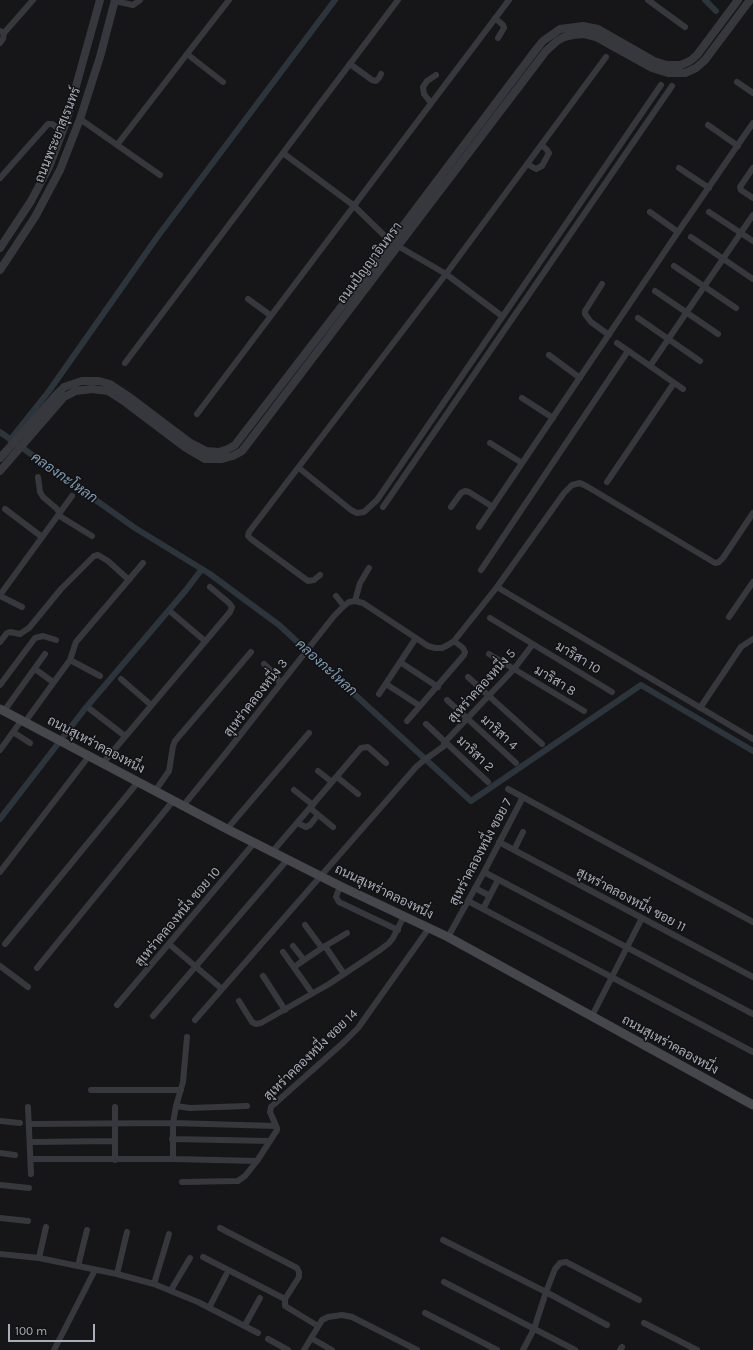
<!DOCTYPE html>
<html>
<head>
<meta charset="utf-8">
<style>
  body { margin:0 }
  #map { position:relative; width:753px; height:1350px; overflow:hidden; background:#161618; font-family:Karla,sans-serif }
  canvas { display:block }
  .scale { position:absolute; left:8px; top:1324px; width:87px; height:18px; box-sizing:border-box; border:2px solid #a8adb8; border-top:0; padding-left:5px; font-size:12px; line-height:14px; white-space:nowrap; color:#a8adb8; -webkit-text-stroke:3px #111113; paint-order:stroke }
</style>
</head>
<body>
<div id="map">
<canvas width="753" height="1350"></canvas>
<div class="scale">100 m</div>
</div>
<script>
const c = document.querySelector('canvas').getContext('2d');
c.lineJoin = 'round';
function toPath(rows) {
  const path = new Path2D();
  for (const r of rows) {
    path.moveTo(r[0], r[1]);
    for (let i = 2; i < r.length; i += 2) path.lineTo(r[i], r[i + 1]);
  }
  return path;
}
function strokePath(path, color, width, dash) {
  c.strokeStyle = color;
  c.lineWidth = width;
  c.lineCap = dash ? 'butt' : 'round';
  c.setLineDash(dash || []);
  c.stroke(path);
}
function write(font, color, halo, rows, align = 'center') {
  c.font = font + ' Karla,Sarabun,sans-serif';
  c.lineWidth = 3;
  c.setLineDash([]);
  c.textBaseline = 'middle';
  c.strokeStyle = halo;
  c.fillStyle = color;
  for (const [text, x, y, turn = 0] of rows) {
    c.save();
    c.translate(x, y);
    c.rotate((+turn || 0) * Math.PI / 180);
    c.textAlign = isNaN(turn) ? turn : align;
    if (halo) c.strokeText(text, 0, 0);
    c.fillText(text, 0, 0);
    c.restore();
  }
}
const canal = toPath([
  [705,0,716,11],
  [0,432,135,528,210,574,279,625,471,801,641,685,753,751],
  [10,440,49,391,158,236,335,0],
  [0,819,84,710,186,590,202,569]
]);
const minor = toPath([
  [648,0,685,27],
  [115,1,133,5,140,0],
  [495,18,503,25,504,28,498,38],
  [0,31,4,33,33,0],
  [0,43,3,39,4,33],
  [187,54,229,0],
  [350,64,372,80,376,81,379,78,381,74],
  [737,82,753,93],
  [431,103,424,94,423,87,427,81,436,75],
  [80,119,160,175],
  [708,125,738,146],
  [117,145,187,54,223,82],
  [283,153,353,205,391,242,446,274,502,316],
  [527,164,536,169,542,166,549,153,547,150,542,145],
  [679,168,709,188],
  [753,168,740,187,741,190,753,198],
  [0,178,48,124,52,124,62,131],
  [650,212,678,232],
  [709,212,753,241],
  [691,237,753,279],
  [674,266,736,308],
  [602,284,585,311,585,314,591,322,609,335],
  [655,291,718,334],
  [248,299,270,315],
  [638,318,700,361],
  [617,343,683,389],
  [549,355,580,378],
  [125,363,398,0],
  [650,366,753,215],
  [522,398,553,418],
  [197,414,509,0],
  [490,443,522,463],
  [299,468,351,510,357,513,364,512,377,500,661,85],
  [38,477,40,492,43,497,56,508,60,513],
  [607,482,674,383],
  [383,507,672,86],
  [451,507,461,493,465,491,469,492,493,507],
  [5,509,42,537],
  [58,515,92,536],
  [479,527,678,232,753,123],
  [481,570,628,351],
  [320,575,314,580,308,581,251,539,248,536,249,532,446,274,606,57],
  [497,587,753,739],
  [0,595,72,496],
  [0,596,22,607],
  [336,596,344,606],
  [355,601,360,583,369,568],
  [172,613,205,641],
  [729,617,753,582],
  [490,618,612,692],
  [0,642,7,633,10,632,20,634,29,628,61,589,94,556,98,555,108,561,129,580],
  [489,654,584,711],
  [70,660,100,676],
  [400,662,438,687],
  [264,664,275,674,280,684],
  [35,669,53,682],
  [468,677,542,744],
  [121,679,151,705],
  [386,684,420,706],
  [0,685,35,638,43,636,56,640],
  [379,694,416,638],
  [447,700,516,763],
  [700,708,741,647,753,639],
  [90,709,125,736],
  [4,711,45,654],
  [407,721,464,655,465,652,463,648,454,641],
  [25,722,70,660,76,642,143,563],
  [426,724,488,782],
  [13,732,30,743],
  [444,743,514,669,533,644],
  [0,750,21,721],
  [103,763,230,612,232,607,229,603,210,587],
  [318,771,332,782],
  [337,777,358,794],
  [508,789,753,922],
  [294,790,313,805],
  [155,791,169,771,173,746,175,741,251,652],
  [183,806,226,753,334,616,344,606,349,602,355,601,363,603,428,646,435,648,442,648,448,645,454,641,497,587,564,493,572,485,580,483,588,487,715,563,719,562,723,558,753,513],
  [310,808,333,827],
  [297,823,306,827,310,825,318,815],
  [227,829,309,733],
  [499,842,753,977],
  [514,850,523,832],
  [273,851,361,748,368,747,386,763],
  [0,872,89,756],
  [484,872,753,1014],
  [340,886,336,897,339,902,398,930],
  [475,888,490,896],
  [468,901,753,1052],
  [483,909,498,880],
  [305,925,322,948],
  [448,937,484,872,523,797],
  [5,944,138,782],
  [169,944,222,989],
  [293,946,304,960],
  [325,946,344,974],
  [283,952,312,993],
  [0,966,28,987],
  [294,967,322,948,347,933],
  [37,968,173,801],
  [263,976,285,1010],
  [239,1001,252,1022,256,1024,261,1023,329,984,380,950,389,943,393,938,404,916],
  [117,1005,255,842],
  [153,1016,288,859],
  [592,1016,642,918],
  [195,1020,416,767,423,761,444,746,446,742],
  [91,1090,181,1090],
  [176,1106,190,1108,247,1106],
  [28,1107,31,1174],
  [115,1107,115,1160],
  [0,1121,20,1123],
  [29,1124,173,1123,276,1126],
  [172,1139,270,1141],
  [30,1142,115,1141],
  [0,1153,15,1155],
  [31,1159,173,1159,257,1161],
  [173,1159,173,1123,176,1106,183,1082,187,1037],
  [182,1182,238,1181,245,1176,257,1161,277,1130,277,1128,270,1112,271,1107,344,1042,358,1028,429,928],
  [0,1185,29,1188],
  [0,1218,28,1221],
  [220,1228,297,1268,299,1272,299,1277,285,1299,285,1306,318,1326],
  [443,1240,546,1292,607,1325],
  [0,1254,39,1258,117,1274,154,1284,198,1302,258,1333],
  [203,1257,285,1299],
  [39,1258,46,1227],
  [78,1266,87,1230],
  [117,1274,127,1232],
  [444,1282,575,1350],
  [154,1284,169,1234],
  [171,1290,190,1258],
  [209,1308,226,1275],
  [425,1313,497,1350],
  [644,1323,697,1350],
  [245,1325,260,1298],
  [311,1338,332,1350],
  [268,1339,288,1350],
  [54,1350,95,1270],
  [304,1350,322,1320,328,1317,342,1315,352,1317,417,1350],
  [523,1350,534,1329,546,1292,555,1269,560,1263,566,1262,639,1300],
  [620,1350,622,1347]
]);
const tertiary = toPath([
  [0,248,31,201,49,167,66,122,100,0],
  [0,270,35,217,60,170,80,119,100,57,115,0],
  [0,458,58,393,64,387,82,381,99,381,110,384,128,396,189,442,206,451,219,452,228,449,235,445,391,242,538,47,543,41,560,29,583,26,598,29,654,61,667,65,681,65,690,61,697,55,738,0],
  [0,471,64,397,76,391,92,389,108,391,125,402,186,448,205,459,222,459,233,456,242,451,546,51,557,41,564,37,573,35,584,34,596,37,652,68,668,73,685,73,696,68,705,60,750,0]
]);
const secondary = toPath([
  [0,709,227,829,340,886,448,937,753,1105]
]);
const streetNames = [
  ["ถนนพระยาสุเรนทร์",58,135,-68],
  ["ถนนปัญญาอินทรา",370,263,-53],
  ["มาริสา 10",578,658,31],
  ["มาริสา 8",555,681,31],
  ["สุเหร่าคลองหนึ่ง 5",482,686,-48],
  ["สุเหร่าคลองหนึ่ง 3",256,698,-52],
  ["มาริสา 4",499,733,42],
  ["ถนนสุเหร่าคลองหนึ่ง",96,745,28],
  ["มาริสา 2",475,754,43],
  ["สุเหร่าคลองหนึ่ง ซอย 7",481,852,-62],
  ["ถนนสุเหร่าคลองหนึ่ง",384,892,26],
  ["สุเหร่าคลองหนึ่ง ซอย 11",631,900,28],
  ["สุเหร่าคลองหนึ่ง ซอย 10",178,917,-50],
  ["ถนนสุเหร่าคลองหนึ่ง",670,1045,29],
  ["สุเหร่าคลองหนึ่ง ซอย 14",311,1055,-44]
];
const waterNames = [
  ["คลองกะโหลก",64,478,35],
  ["คลองกะโหลก",326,668,42]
];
strokePath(canal, '#2c353c', 6);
strokePath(minor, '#37383d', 6);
strokePath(tertiary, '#37383d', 8);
strokePath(secondary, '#45474d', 9);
write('13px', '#a8adb8', '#111113', streetNames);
write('italic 14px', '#7f9bb3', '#111113', waterNames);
</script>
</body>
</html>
